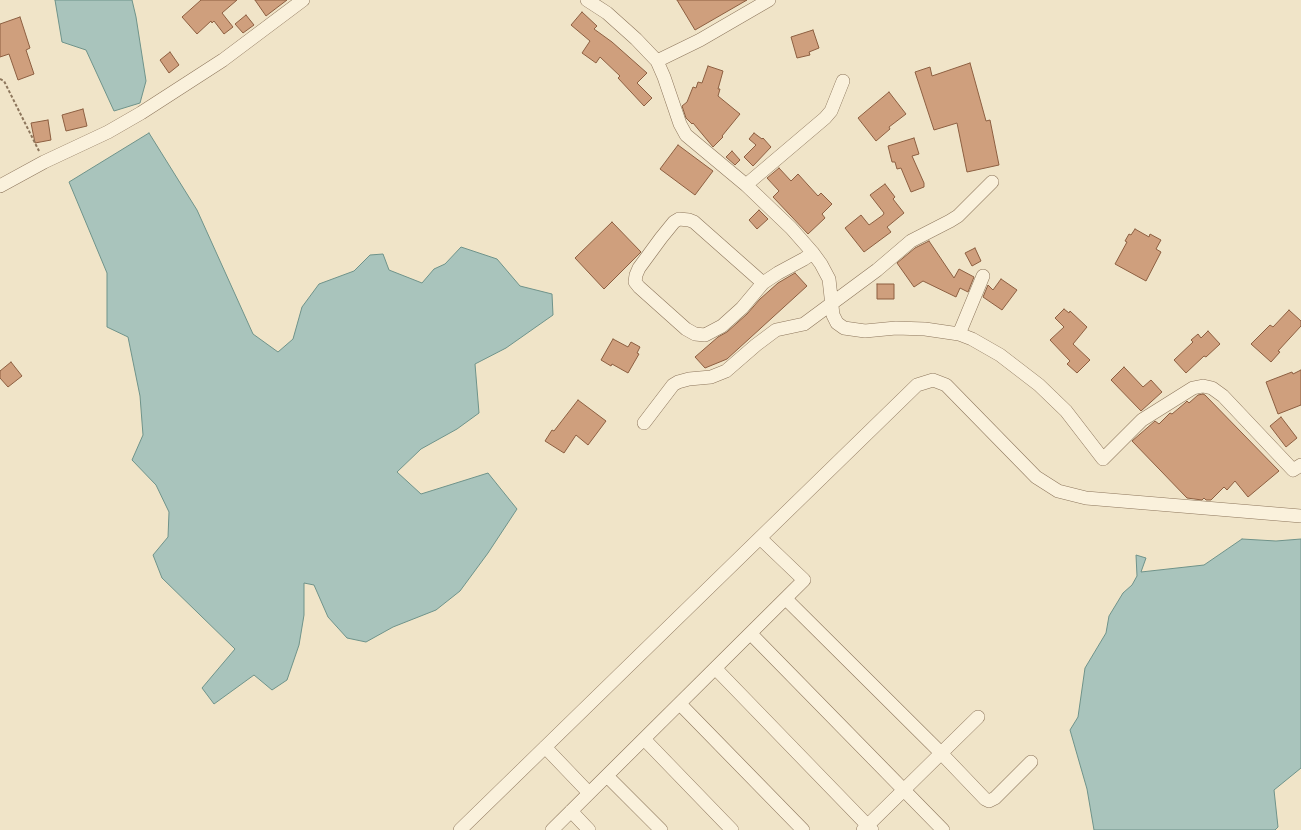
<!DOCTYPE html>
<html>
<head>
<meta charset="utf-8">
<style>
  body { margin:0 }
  canvas { display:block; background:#f0e4c8 }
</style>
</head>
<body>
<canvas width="1301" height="830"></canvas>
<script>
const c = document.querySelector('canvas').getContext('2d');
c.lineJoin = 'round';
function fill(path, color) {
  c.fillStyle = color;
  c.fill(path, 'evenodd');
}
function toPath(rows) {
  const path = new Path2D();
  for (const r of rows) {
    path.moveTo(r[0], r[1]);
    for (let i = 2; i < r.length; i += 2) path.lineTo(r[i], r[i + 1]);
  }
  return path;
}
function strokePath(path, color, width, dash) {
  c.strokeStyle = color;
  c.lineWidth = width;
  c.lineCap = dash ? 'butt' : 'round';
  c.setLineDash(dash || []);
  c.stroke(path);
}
const water = toPath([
  [55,0,132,0,136,17,146,81,140,103,114,111,86,50,62,42,55,0],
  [149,133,197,210,253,334,278,352,293,339,302,307,319,284,354,271,370,255,383,254,389,270,422,283,434,269,445,264,461,247,497,259,520,286,552,294,553,315,506,348,475,364,479,413,457,429,421,449,397,472,421,494,488,473,517,509,488,553,460,591,436,610,393,627,366,642,347,638,328,617,314,585,304,583,304,615,299,645,287,680,272,690,254,675,214,704,202,688,235,649,162,578,153,555,168,537,169,512,156,485,132,460,143,435,140,396,128,337,107,327,107,273,69,182,149,133],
  [1242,539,1276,541,1301,539,1301,768,1274,790,1278,827,1275,830,1094,830,1087,789,1070,730,1078,717,1085,668,1106,633,1109,616,1123,593,1132,585,1137,576,1136,555,1146,558,1141,572,1204,565,1242,539]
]);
const building = toPath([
  [201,0,237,0,222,13,233,27,224,34,214,21,212,23,211,21,197,34,182,17,201,0],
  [255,0,287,0,266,16,255,0],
  [677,0,747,0,695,30,677,0],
  [582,12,597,26,594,29,612,42,647,73,637,83,652,98,644,106,618,78,620,76,600,57,596,63,582,53,590,41,571,25,582,12],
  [246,15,254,25,243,33,235,24,246,15],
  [20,17,30,48,26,50,34,74,18,80,9,54,0,57,0,24,20,17],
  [813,30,819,48,809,52,810,55,797,58,791,37,813,30],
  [170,52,179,65,169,73,160,60,170,52],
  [970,63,986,121,990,120,999,165,967,172,957,123,934,130,915,72,930,67,932,76,970,63],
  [708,66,723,71,718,89,720,89,718,96,740,114,722,136,723,137,713,147,693,123,692,124,686,118,682,106,687,102,693,87,696,88,698,82,702,83,708,66],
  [889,92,906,114,889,127,890,129,876,141,858,118,889,92],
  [83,109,87,126,66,131,62,115,83,109],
  [48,120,51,140,35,143,31,123,48,120],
  [754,133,762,139,763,138,771,147,753,166,744,157,756,145,749,139,754,133],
  [914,138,919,154,912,156,924,183,924,187,911,192,901,168,897,169,895,162,892,162,888,146,914,138],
  [678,145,713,171,695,195,660,169,678,145],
  [732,151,740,160,735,165,726,157,732,151],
  [779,168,791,181,798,174,818,196,821,193,832,204,822,214,825,218,808,234,773,197,779,191,767,178,779,168],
  [885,184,895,197,893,199,904,213,887,227,891,232,864,252,845,228,861,215,869,225,883,215,884,213,870,195,885,184],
  [759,210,768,219,757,229,749,220,759,210],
  [612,222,641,252,604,289,575,258,612,222],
  [1135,229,1149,237,1150,234,1161,240,1156,249,1161,252,1146,281,1115,264,1127,242,1125,241,1129,234,1131,235,1135,229],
  [929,241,954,278,959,269,974,277,968,292,960,288,956,297,923,281,914,287,897,263,915,248,929,241],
  [975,248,981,261,972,266,965,253,975,248],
  [795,273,807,286,727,359,705,368,695,357,718,337,727,332,747,314,760,299,778,283,795,273],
  [1001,279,1017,290,1002,310,983,297,988,285,993,290,1001,279],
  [877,284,894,284,894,299,877,299,877,284],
  [1064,309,1069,313,1070,311,1087,327,1073,344,1090,360,1077,373,1067,364,1070,361,1050,340,1064,327,1055,318,1064,309],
  [1289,310,1301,321,1301,326,1278,351,1280,352,1271,362,1251,344,1270,325,1273,327,1289,310],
  [1208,331,1220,344,1206,357,1204,356,1186,373,1174,360,1193,342,1191,340,1198,334,1201,338,1208,331],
  [613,339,628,347,631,342,640,347,637,353,639,354,628,373,612,364,611,366,601,360,613,339],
  [11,362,22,376,8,387,0,378,0,371,11,362],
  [1124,367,1143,387,1151,380,1162,392,1141,411,1111,380,1124,367],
  [1301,370,1301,405,1278,414,1266,382,1292,372,1293,374,1301,370],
  [1203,394,1205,395,1279,471,1248,497,1235,481,1227,490,1224,487,1211,500,1206,500,1204,498,1202,500,1187,498,1132,441,1155,421,1159,424,1170,413,1172,414,1185,403,1187,401,1189,403,1198,395,1203,394],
  [578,400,606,421,588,445,576,435,564,453,545,441,552,430,554,431,578,400],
  [1281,417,1297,438,1286,447,1270,426,1281,417]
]);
const path = toPath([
  [0,79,4,81,39,151]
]);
const minor = toPath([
  [587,0,607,13,636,39,657,61,664,77,680,124,686,135,746,185,791,228,813,253,821,264,829,279,833,315,837,323,844,328,865,331,896,328,925,329,959,334,972,339,1000,355,1039,385,1066,411,1103,459,1142,420,1193,388,1203,386,1212,388,1223,396,1293,470,1301,465],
  [657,61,700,40,769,0],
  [746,185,825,118,831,111,843,81],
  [0,186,44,162,108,132,141,113,223,60,303,0],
  [679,219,689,220,694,222,763,283,742,308,722,326,705,335,695,334,686,329,639,287,635,282,636,275,639,268,661,238,674,222,679,219],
  [763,283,778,273,804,259,813,253],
  [959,334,983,276],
  [644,423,673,385,678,382,689,379,711,377,726,371,756,345,776,330,804,324,877,270,911,241,950,221,958,216,992,182],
  [786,599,941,753,985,799,989,801,995,798,1031,762],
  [751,634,943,830],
  [716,669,872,830],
  [680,704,803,830],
  [644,739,732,830],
  [545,747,589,793],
  [607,776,661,830],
  [571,811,589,830],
  [460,830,917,385,933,380,946,385,1036,477,1058,491,1086,498,1301,516],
  [552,830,804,580,760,538],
  [863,830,978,717]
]);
fill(water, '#a9c4bc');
strokePath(water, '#6f938a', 1);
fill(building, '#cf9f7d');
strokePath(building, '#8d5f41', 1);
strokePath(minor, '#8d765c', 14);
strokePath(path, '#8d765c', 2, [3, 2]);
strokePath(minor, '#faf1dc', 13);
</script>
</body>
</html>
